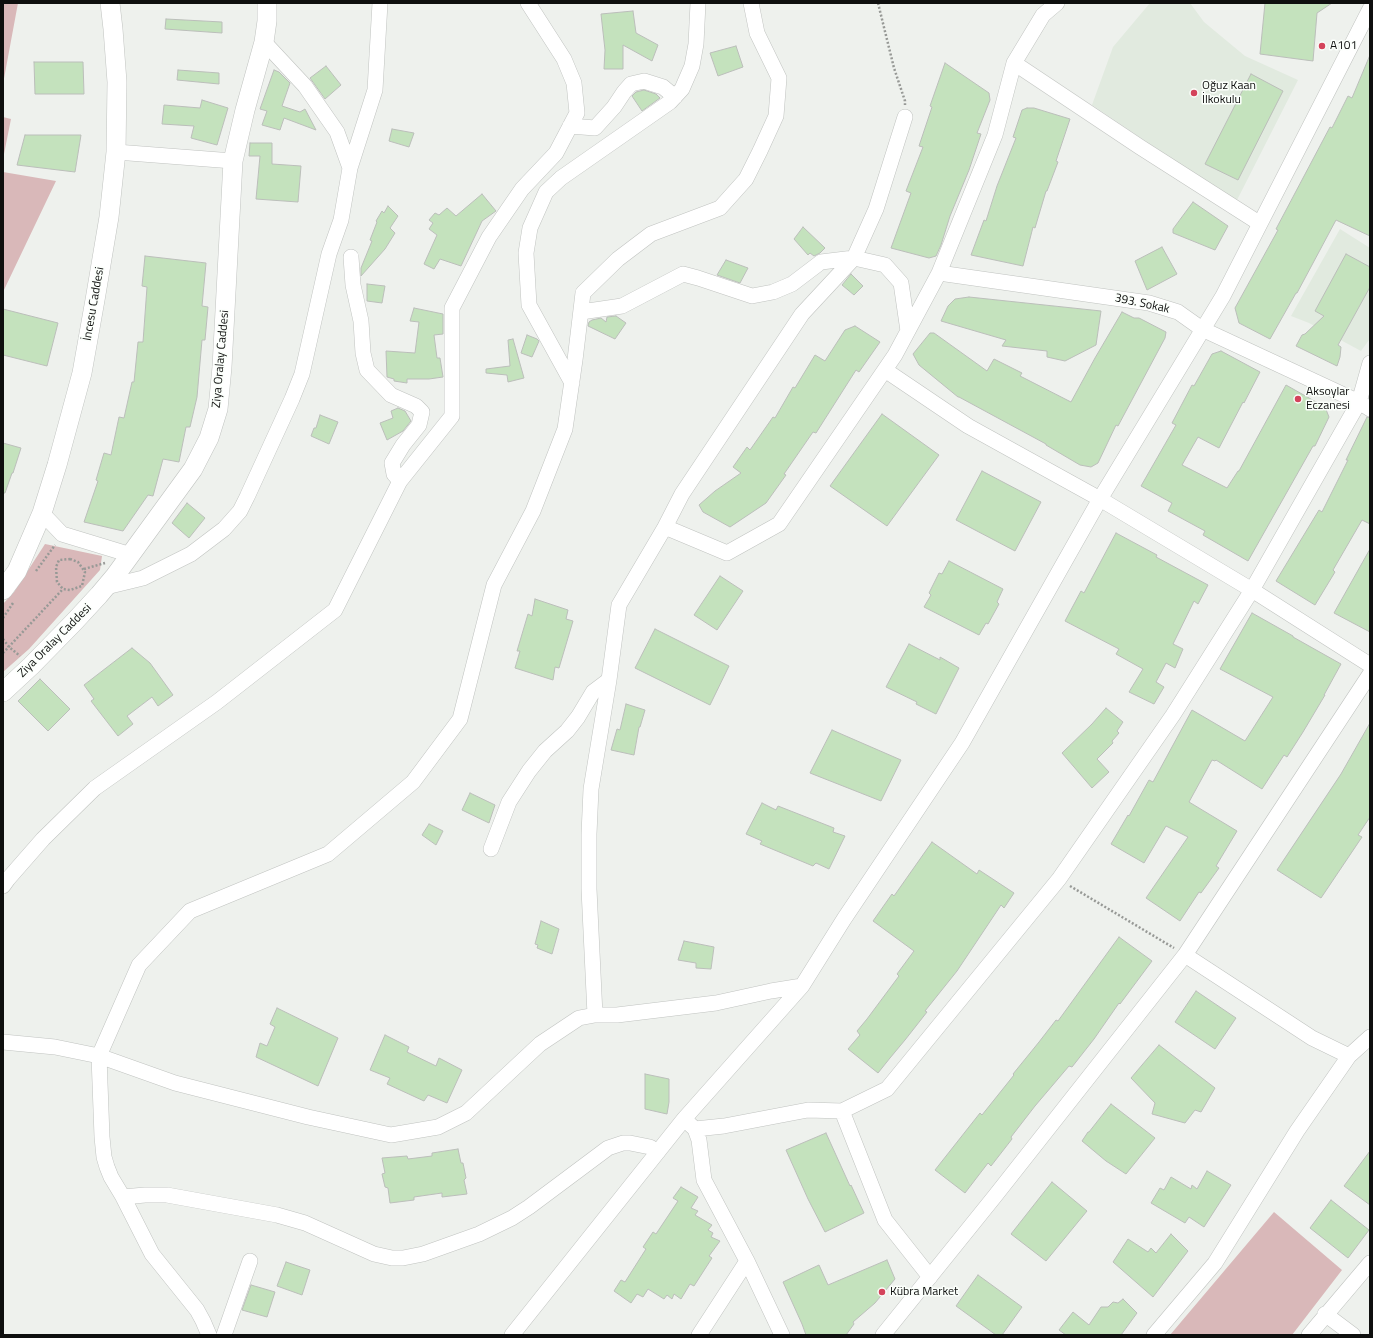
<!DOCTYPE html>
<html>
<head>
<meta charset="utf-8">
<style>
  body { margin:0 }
  #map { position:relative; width:1373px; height:1338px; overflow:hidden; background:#eef1ed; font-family:"Titillium Web",sans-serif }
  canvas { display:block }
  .frame { position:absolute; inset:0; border:4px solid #0e0f0e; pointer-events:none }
</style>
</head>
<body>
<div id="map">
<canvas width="1373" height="1338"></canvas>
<div class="frame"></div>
</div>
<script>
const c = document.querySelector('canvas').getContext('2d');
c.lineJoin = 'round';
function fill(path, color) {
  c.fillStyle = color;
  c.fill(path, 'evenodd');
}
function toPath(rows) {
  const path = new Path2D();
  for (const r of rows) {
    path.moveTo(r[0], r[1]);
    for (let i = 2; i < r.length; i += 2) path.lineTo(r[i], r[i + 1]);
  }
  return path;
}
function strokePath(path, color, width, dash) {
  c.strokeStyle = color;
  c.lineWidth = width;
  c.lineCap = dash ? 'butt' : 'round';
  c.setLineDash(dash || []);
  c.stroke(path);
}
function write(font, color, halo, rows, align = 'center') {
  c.font = font + ' "Titillium Web",sans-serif';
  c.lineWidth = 3;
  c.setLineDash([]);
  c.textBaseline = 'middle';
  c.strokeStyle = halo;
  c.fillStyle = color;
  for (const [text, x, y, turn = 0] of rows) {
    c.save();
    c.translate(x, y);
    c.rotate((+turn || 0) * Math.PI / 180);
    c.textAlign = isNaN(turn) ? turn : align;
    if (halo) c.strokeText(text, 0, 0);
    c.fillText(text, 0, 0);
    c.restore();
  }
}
const built = toPath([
  [1150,3,1190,3,1204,22,1245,56,1298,80,1236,202,1092,105,1113,47],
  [1340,229,1370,248,1370,337,1369,340,1361,351,1309,323,1291,316]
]);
const green = toPath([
  [3,3,18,3,3,84],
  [3,117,11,119,3,159],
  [3,172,56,181,3,292],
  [45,544,102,556,100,570,29,649,3,672,3,604,14,592],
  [1274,1212,1342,1270,1292,1335,1170,1335]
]);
const building = toPath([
  [1265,3,1332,3,1317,13,1313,61,1260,54,1265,3],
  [633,11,636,33,658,45,652,61,623,45,623,69,604,69,605,50,601,14,633,11],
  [166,19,222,22,222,33,165,29,166,19],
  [736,46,743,67,718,76,710,53,736,46],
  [1370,55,1370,236,1336,220,1297,293,1296,293,1270,339,1239,323,1235,308,1278,230,1276,229,1330,127,1332,128,1348,96,1352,98,1370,55],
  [34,62,83,62,84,94,35,94,34,62],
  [945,63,989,93,990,100,977,133,981,134,969,170,950,216,941,245,936,256,929,258,891,248,911,193,906,191,923,147,919,146,932,107,930,106,945,63],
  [326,66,341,85,325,99,310,78,326,66],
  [178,70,219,73,219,84,177,80,178,70],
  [274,70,279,72,290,83,282,106,300,112,305,109,316,130,284,118,280,130,262,125,267,111,260,109,274,70],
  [1251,74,1283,91,1238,180,1205,164,1251,74],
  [644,90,656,94,660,98,642,111,632,96,636,92,644,90],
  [202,100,228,108,217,145,191,138,194,126,162,124,164,105,200,108,202,100],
  [1027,108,1034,108,1070,119,1056,161,1058,162,1047,191,1046,191,1035,228,1033,227,1023,266,971,255,984,220,986,221,997,186,1016,138,1013,137,1022,110,1027,108],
  [392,129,414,133,409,147,389,141,392,129],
  [25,135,81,135,75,172,17,165,25,135],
  [250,143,272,143,272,164,301,166,298,202,256,199,260,156,249,156,250,143],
  [482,194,496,211,482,221,461,266,440,259,434,269,424,264,437,235,429,229,433,223,429,220,435,213,439,215,447,208,456,216,482,194],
  [1193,202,1228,226,1215,250,1173,233,1173,229,1193,202],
  [388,206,398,216,390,228,395,233,385,249,361,276,361,268,372,241,370,240,377,222,376,221,382,211,384,213,388,206],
  [803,227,825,248,820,253,814,256,810,253,808,255,794,239,803,227],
  [1162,247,1177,274,1147,290,1135,261,1162,247],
  [1346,254,1370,267,1370,287,1338,345,1341,347,1340,357,1337,366,1296,346,1302,335,1305,334,1324,316,1315,311,1346,254],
  [145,256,206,263,202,306,208,307,205,340,202,340,197,397,190,427,186,427,179,462,163,459,153,496,148,495,123,531,84,522,98,481,96,480,104,453,111,455,119,417,124,418,132,382,134,382,138,342,143,342,147,287,142,286,145,256],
  [726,260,748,268,740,283,717,275,726,260],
  [851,274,863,286,854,295,842,285,851,274],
  [367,284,385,286,382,303,367,301,367,284],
  [969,297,1101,311,1096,345,1065,361,1047,357,1047,351,1002,346,1006,340,941,321,948,306,955,299,969,297],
  [414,308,443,314,443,334,434,335,437,358,440,358,443,377,429,379,407,379,407,383,394,381,394,379,387,377,386,351,415,353,419,322,410,321,414,308],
  [3,309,58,323,47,366,3,355,3,309],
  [1122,312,1134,318,1139,318,1166,332,1165,338,1118,426,1116,425,1098,463,1091,467,1080,465,1046,445,1046,444,959,397,958,397,919,365,913,354,930,333,934,333,987,371,994,359,1022,373,1020,376,1071,402,1095,358,1122,312],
  [616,316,626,323,615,339,588,326,589,322,592,320,601,318,606,322,607,317,616,316],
  [855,326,880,342,859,372,856,370,816,433,813,432,784,474,786,475,766,503,730,527,703,512,699,505,715,491,741,473,733,467,747,447,750,450,773,417,775,418,793,387,795,388,815,355,825,361,845,330,855,326],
  [527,335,537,339,539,341,532,357,521,353,527,335],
  [513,339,524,378,508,382,507,375,486,373,486,369,510,366,508,340,513,339],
  [1221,351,1260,372,1244,403,1243,402,1219,448,1198,437,1182,465,1227,488,1238,471,1239,471,1286,385,1325,407,1329,417,1315,446,1313,446,1248,561,1203,535,1205,531,1168,511,1172,503,1141,486,1176,425,1172,423,1192,385,1194,386,1212,354,1221,351],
  [398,408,405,411,411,421,403,431,387,440,380,423,393,418,391,411,398,408],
  [882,414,939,455,887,526,830,486,882,414],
  [320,415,338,422,329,444,311,436,314,428,316,428,320,415],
  [1367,417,1370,418,1370,524,1362,520,1333,570,1335,572,1315,605,1276,581,1319,510,1322,512,1348,460,1346,460,1367,417],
  [3,443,21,448,13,473,12,473,5,493,3,493,3,443],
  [982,471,1041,502,1015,551,956,520,982,471],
  [187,503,205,518,189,538,172,523,187,503],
  [1116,533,1157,555,1156,557,1208,585,1198,604,1194,601,1173,644,1183,649,1175,668,1166,663,1156,682,1164,687,1154,704,1129,692,1143,669,1116,654,1119,649,1065,621,1081,591,1084,593,1116,533],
  [1370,549,1370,632,1334,613,1370,549],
  [949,561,1003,589,997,602,999,604,988,624,986,623,979,635,924,607,931,595,929,593,939,573,942,574,949,561],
  [720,576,743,591,717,630,694,615,720,576],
  [535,599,568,610,566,619,573,621,559,668,555,667,553,680,515,668,520,651,517,651,528,614,532,616,535,599],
  [1252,613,1293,636,1293,637,1341,664,1324,695,1325,695,1303,732,1287,757,1284,755,1262,789,1216,760,1215,761,1212,760,1189,802,1237,831,1216,866,1219,868,1201,893,1199,892,1180,921,1146,898,1188,837,1166,826,1144,863,1111,844,1128,815,1129,816,1149,780,1153,782,1192,710,1245,741,1273,697,1220,669,1252,613],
  [655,629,729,666,710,705,635,668,655,629],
  [909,644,940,660,940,657,959,668,936,714,916,704,917,702,886,687,909,644],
  [132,648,150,663,173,695,158,706,152,697,127,716,133,724,118,736,91,701,94,699,84,685,132,648],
  [40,679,70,709,48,731,18,701,40,679],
  [626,704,645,710,640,727,639,727,634,755,611,750,617,729,620,730,626,704],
  [1106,708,1123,722,1117,731,1119,733,1112,741,1113,743,1097,759,1109,772,1092,788,1062,753,1092,724,1106,708],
  [1370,723,1370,817,1358,835,1362,837,1321,898,1277,870,1341,774,1370,723],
  [832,730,901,760,881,801,810,773,832,730],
  [470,793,495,805,489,823,462,810,470,793],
  [762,803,776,810,778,806,834,828,833,832,845,836,829,869,816,863,813,866,760,844,762,841,746,834,762,803],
  [429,824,443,831,436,845,422,835,429,824],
  [932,842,977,874,979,870,1014,893,1004,908,1001,905,957,971,925,1011,927,1012,905,1040,890,1058,878,1073,848,1049,860,1035,857,1031,867,1019,899,976,897,974,914,951,873,921,892,894,894,896,932,842],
  [541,921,559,929,552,954,537,948,538,945,535,944,541,921],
  [1119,937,1152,961,1120,1004,1119,1003,1094,1039,1072,1067,1069,1066,1035,1106,1011,1137,1012,1139,991,1166,988,1163,965,1193,935,1170,980,1113,982,1115,1014,1075,1013,1074,1039,1042,1056,1020,1058,1021,1119,937],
  [684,941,714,947,711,969,696,968,696,963,678,960,684,941],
  [1196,991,1236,1018,1215,1049,1175,1022,1196,991],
  [277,1008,338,1038,318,1086,256,1057,260,1043,267,1046,275,1027,270,1024,277,1008],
  [385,1035,409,1047,407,1052,436,1066,439,1058,462,1070,447,1103,428,1095,424,1101,387,1084,390,1078,370,1070,385,1035],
  [1159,1045,1215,1088,1201,1112,1195,1110,1185,1123,1152,1114,1155,1103,1131,1078,1159,1045],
  [645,1074,669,1079,669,1102,667,1114,645,1109,645,1074],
  [1111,1104,1155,1138,1126,1174,1106,1161,1082,1141,1088,1132,1089,1132,1111,1104],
  [826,1133,850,1186,851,1185,864,1213,825,1232,808,1199,786,1150,826,1133],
  [458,1149,461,1163,463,1163,466,1178,464,1180,467,1194,442,1197,442,1193,414,1197,414,1200,390,1203,388,1188,385,1187,382,1174,385,1173,382,1158,407,1156,408,1159,432,1156,432,1153,458,1149],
  [1370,1151,1370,1205,1344,1186,1370,1151],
  [1207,1171,1231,1185,1204,1227,1189,1217,1185,1223,1151,1203,1160,1188,1164,1190,1171,1177,1191,1189,1192,1185,1197,1189,1207,1171],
  [1052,1182,1087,1211,1046,1261,1011,1234,1052,1182],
  [681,1187,698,1197,691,1208,698,1211,695,1215,712,1225,708,1230,713,1233,711,1237,720,1241,709,1256,712,1258,694,1286,690,1284,681,1299,674,1294,672,1299,667,1295,664,1299,648,1289,643,1297,637,1294,631,1303,614,1291,621,1280,625,1282,646,1249,643,1247,653,1232,656,1234,678,1201,673,1198,681,1187],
  [1331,1200,1369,1230,1348,1258,1310,1228,1331,1200],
  [1171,1234,1188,1251,1153,1297,1113,1262,1128,1239,1148,1252,1151,1248,1156,1253,1171,1234],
  [887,1260,895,1279,875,1303,853,1322,854,1324,846,1335,806,1335,802,1324,783,1282,819,1265,828,1285,887,1260],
  [286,1262,310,1270,302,1295,277,1286,286,1262],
  [978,1275,1022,1307,1002,1335,996,1335,956,1306,978,1275],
  [251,1285,275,1292,267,1317,242,1310,251,1285],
  [1123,1299,1137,1313,1121,1335,1066,1335,1059,1330,1073,1312,1089,1325,1101,1307,1108,1307,1113,1302,1118,1303,1123,1299]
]);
const path = toPath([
  [878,3,894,68,905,101,905,105],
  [70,559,78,562,85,572,82,586,70,590,63,589,57,582,56,567,59,560,70,559],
  [84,569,105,563],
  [36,571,55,545],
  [3,618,13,603],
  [3,639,9,647,20,656],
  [3,653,63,589],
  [1070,886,1174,948]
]);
const minor = toPath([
  [264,42,305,86,337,132,350,168],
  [1014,63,1140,147,1259,223],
  [570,126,595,128,614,107,624,92,631,84,644,81,663,87,675,97],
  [116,152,233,161],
  [351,257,353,285,361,321,363,353,367,370,391,395,416,406,422,412,419,425,403,445,392,463,394,474,400,481],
  [939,273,1149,303,1178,312,1202,329,1359,402,1370,409],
  [581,312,622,306,683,274,698,278,752,296,773,292,792,284,821,262,854,258,885,265,901,283,908,331],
  [885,370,968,426,1100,499,1252,590,1370,665],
  [572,383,529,305,526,253,530,228,546,192,561,178,670,102,682,89,692,66,696,44,698,3],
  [42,513,62,534,131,555],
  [665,527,682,494,802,314,854,258,876,209,905,117],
  [106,587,143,578,191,554,224,529,240,511,247,497,292,399,302,374,329,254,341,220,350,168,375,90,380,3],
  [491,849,509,802,529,771,545,751,567,731,578,717,593,692,609,680],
  [3,886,8,879,43,839,95,788,217,702,335,610,400,481,452,416,452,308,489,237,522,189,556,153,577,113,574,83,564,59,528,3],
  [1185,955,1312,1038,1349,1056],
  [595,1015,589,889,589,834,591,789,609,680,619,605,665,527,727,553,779,524,895,355,939,273,995,135,1014,63,1043,15,1057,3],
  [3,1042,55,1047,99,1056,175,1083,308,1117,391,1135,438,1127,466,1113,540,1044,579,1018,595,1015,617,1015,716,1003,771,991,802,986],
  [842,1111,885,1220,930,1277],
  [684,1119,695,1129,724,1126,808,1110,842,1111,887,1089,1059,879,1173,715,1252,590,1359,402,1370,363],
  [695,1129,699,1140,704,1180,747,1261,782,1335],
  [123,1197,145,1195,167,1195,277,1215,305,1223,374,1254,392,1258,403,1258,423,1254,479,1234,512,1218,529,1207,608,1148,623,1143,630,1143,650,1147,658,1152],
  [1325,1314,1353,1335],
  [209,1335,203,1321,197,1310,152,1254,123,1197,111,1177,107,1167,104,1157,102,1137,99,1056,139,965,190,911,328,854,413,782,460,719,494,585,533,511,565,429,575,360,583,293,618,259,651,234,720,208,746,179,760,151,776,116,779,78,757,33,751,3],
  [224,1335,250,1261],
  [512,1335,684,1119,802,986,844,919,962,743,1100,499,1223,296,1370,9],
  [699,1335,747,1261],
  [883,1335,995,1196,1185,955,1370,674],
  [1154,1335,1215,1263,1297,1131,1349,1056,1370,1037],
  [1309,1335,1370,1263]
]);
const major = toPath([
  [3,590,17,571,42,513,57,465,82,373,95,300,109,217,116,152,117,82,113,29,110,3],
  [3,692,31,666,75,621,99,595,115,576,193,469,209,438,218,409,222,367,233,161,245,110,264,42,267,21,267,3]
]);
const markers = [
  [1322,46,4,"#d4435b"],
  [1194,93,4,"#d4435b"],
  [1298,399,4,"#d4435b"],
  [882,1292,4,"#d4435b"]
];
const poiNames = [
  ["A101",1330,46],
  ["Oğuz Kaan",1202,86],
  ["İlkokulu",1202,100],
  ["Aksoylar",1306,392],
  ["Eczanesi",1306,406],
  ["Kübra Market",890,1292]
];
const streetNames = [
  ["İncesu Caddesi",94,304,-80],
  ["393. Sokak",1142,304,12],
  ["Ziya Oralay Caddesi",221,359,-85],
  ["Ziya Oralay Caddesi",55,641,-45]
];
fill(built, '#e1eadf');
fill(green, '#d9b8b9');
fill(building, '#c4e2bd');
strokePath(building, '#bbbeba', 1);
strokePath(minor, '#c0c3c0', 16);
strokePath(major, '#c0c3c0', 20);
strokePath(path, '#979996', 2.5, [2, 2]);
strokePath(minor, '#fff', 15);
strokePath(major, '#fff', 19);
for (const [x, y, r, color] of markers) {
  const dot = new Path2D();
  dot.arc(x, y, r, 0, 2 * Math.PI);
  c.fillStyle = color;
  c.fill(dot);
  strokePath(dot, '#fbfffb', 1.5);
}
write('12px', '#0e0f0e', '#fbfffb', poiNames, 'left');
write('12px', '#0e0f0e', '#fbfffb', streetNames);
</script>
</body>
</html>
